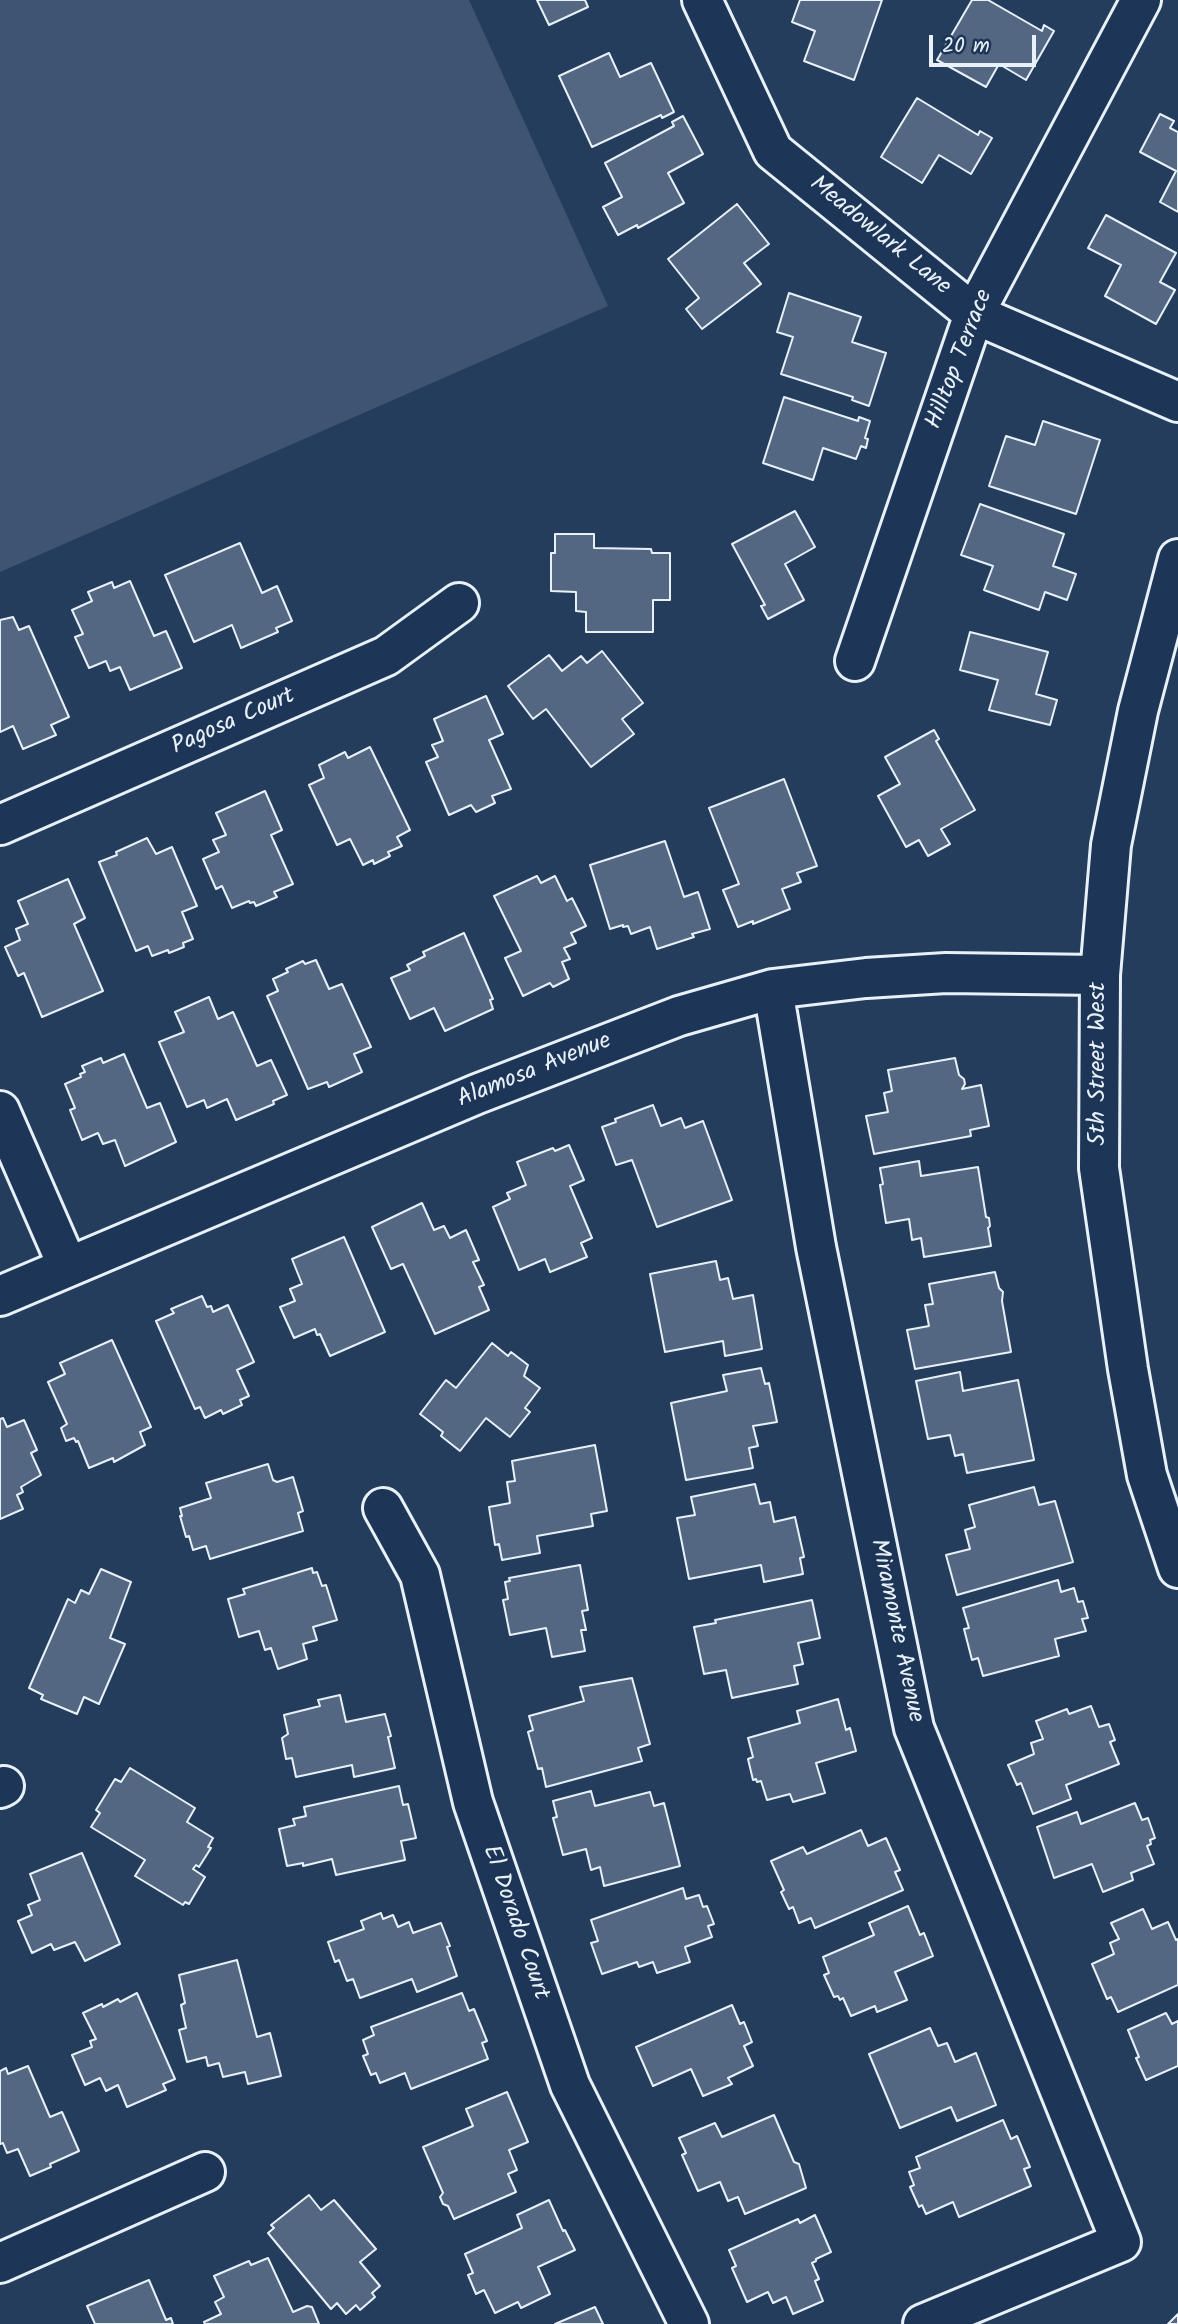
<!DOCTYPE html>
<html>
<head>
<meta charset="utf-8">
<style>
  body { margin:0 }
  #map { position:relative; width:1178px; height:2324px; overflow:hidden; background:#253d5d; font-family:Kalam,sans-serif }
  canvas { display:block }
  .scale { position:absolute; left:929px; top:35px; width:107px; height:32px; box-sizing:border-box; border:4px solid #e8f1f8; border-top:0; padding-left:9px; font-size:21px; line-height:24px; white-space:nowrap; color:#e8f1f8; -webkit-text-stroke:5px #1d3557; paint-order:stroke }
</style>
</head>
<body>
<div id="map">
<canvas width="1178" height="2324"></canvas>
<div class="scale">20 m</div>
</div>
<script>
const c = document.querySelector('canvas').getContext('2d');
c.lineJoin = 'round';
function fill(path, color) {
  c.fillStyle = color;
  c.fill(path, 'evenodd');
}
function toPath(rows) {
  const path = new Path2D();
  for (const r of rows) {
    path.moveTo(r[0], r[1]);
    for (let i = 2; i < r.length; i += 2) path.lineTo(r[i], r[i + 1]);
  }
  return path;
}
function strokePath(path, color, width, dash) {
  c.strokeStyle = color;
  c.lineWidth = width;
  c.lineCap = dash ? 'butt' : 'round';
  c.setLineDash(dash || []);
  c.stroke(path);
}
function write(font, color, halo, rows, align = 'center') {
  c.font = font + ' Kalam,sans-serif';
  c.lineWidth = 5;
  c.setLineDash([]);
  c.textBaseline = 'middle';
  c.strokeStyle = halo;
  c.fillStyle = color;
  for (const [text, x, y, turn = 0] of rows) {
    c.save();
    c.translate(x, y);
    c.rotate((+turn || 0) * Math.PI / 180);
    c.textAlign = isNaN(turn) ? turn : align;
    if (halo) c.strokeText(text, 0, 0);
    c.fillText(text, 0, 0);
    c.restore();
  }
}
const green = toPath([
  [0,0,469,0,608,306,0,572]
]);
const building = toPath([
  [537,0,585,0,588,7,549,25,537,0],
  [800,0,882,0,854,80,804,61,815,31,792,22,800,0],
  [972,0,988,0,1042,31,1044,25,1054,31,1026,80,999,64,986,87,937,60,972,0],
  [609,53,620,77,651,63,674,112,662,118,661,115,592,147,559,76,609,53],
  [917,98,978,135,980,131,992,138,971,174,939,155,922,183,881,157,917,98],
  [1160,114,1174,121,1170,128,1178,132,1178,212,1160,202,1176,171,1140,152,1160,114],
  [683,116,703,154,668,173,684,203,638,228,637,225,618,235,603,207,622,197,605,163,674,126,672,122,683,116],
  [737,204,769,244,744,263,761,284,702,329,686,309,699,298,668,259,737,204],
  [1106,215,1176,253,1160,282,1175,290,1156,324,1105,296,1121,265,1088,248,1106,215],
  [789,293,861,317,852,342,886,353,869,406,852,400,853,397,781,374,793,337,777,332,789,293],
  [784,397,858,421,859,417,870,421,865,438,868,439,866,448,861,446,856,459,823,448,813,480,763,463,784,397],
  [1043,421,1100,440,1076,514,989,486,1006,436,1035,445,1043,421],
  [980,504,1064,534,1053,566,1076,574,1067,600,1045,592,1039,610,984,590,993,566,961,555,980,504],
  [795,511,815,547,785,564,804,600,768,619,761,606,765,605,732,544,795,511],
  [555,534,594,534,594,548,651,549,652,553,670,553,670,600,653,600,653,632,586,632,586,612,576,611,576,592,551,591,551,553,555,553,555,534],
  [240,543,262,593,277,586,292,621,276,628,278,632,241,648,232,625,194,642,165,575,240,543],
  [130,581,154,636,166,631,182,668,130,690,120,667,110,671,106,661,89,668,75,637,83,634,72,610,92,601,88,592,112,582,114,588,130,581],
  [13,617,19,630,29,626,69,717,51,725,56,735,23,749,13,726,0,732,0,620,13,617],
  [970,632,1048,652,1036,694,1057,700,1050,725,989,710,998,680,960,670,970,632],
  [602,651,643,703,622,719,634,734,591,767,546,709,533,719,508,686,549,655,562,671,581,656,587,663,602,651],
  [486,696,503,734,489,740,511,789,492,796,495,803,476,812,471,805,449,815,426,762,438,757,432,745,443,741,434,719,486,696],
  [934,730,939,739,936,741,975,810,941,829,950,844,928,856,919,840,906,847,878,796,900,784,885,757,934,730],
  [370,747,410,830,397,837,402,846,388,852,390,856,374,864,373,860,363,865,350,839,337,845,309,785,324,778,319,765,345,752,348,758,370,747],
  [784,779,817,866,797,873,801,882,782,889,790,909,753,924,753,921,738,927,723,890,739,884,709,808,784,779],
  [265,791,282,830,271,835,293,884,274,892,277,897,256,906,254,902,250,903,249,901,232,908,222,886,216,889,203,859,219,852,213,840,226,835,216,813,265,791],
  [147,838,156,854,172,847,197,906,182,912,193,939,183,943,184,947,169,953,168,950,152,956,148,946,136,951,99,862,117,855,116,852,147,838],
  [665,841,684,897,698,892,710,929,692,934,694,937,657,949,650,927,631,934,628,926,623,927,623,925,610,929,590,865,665,841],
  [537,876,541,883,555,876,567,901,572,898,586,926,571,933,576,943,564,948,570,959,562,962,569,979,553,987,550,983,523,996,505,958,521,951,494,896,537,876],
  [68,879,85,918,74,924,103,991,42,1017,24,973,18,976,5,947,20,940,16,929,28,924,18,901,68,879],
  [464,933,493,999,490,1000,493,1009,445,1031,434,1008,410,1019,391,978,410,970,407,965,425,956,423,952,464,933],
  [316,960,329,989,342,984,371,1047,354,1054,362,1072,329,1087,327,1082,308,1089,267,996,278,991,273,979,288,972,286,969,303,961,305,964,316,960],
  [209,997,218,1019,233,1012,257,1066,271,1060,287,1095,273,1101,274,1104,236,1120,227,1099,207,1108,204,1100,187,1107,159,1042,184,1032,175,1012,209,997],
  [124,1054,147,1108,160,1103,176,1142,125,1166,115,1140,103,1144,98,1133,82,1140,70,1110,75,1108,65,1084,81,1077,80,1074,85,1072,82,1066,101,1058,103,1063,124,1054],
  [955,1058,959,1075,964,1079,965,1084,962,1089,981,1085,989,1126,970,1130,971,1136,874,1154,866,1116,888,1112,884,1093,892,1091,888,1070,955,1058],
  [653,1105,661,1126,681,1118,685,1128,703,1121,732,1200,657,1227,632,1160,616,1165,602,1127,616,1122,615,1119,653,1105],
  [569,1145,584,1180,570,1186,592,1238,581,1243,587,1257,550,1272,545,1259,519,1270,493,1207,510,1199,507,1193,526,1185,517,1162,553,1148,555,1151,569,1145],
  [919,1161,921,1176,978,1167,986,1217,989,1218,990,1226,988,1228,991,1246,924,1257,921,1238,912,1240,909,1219,886,1223,880,1185,883,1184,880,1168,919,1161],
  [422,1203,434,1230,444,1226,450,1238,466,1230,479,1260,473,1262,484,1285,479,1287,489,1310,435,1334,403,1264,391,1269,372,1227,422,1203],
  [344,1237,385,1332,330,1356,320,1334,317,1335,315,1329,294,1338,280,1307,295,1301,290,1289,302,1284,292,1259,344,1237],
  [716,1261,720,1280,728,1278,733,1299,753,1295,762,1349,725,1356,723,1341,665,1352,650,1274,716,1261],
  [995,1272,999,1288,1003,1292,1002,1301,1011,1352,915,1369,907,1330,929,1326,925,1305,933,1304,929,1284,995,1272],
  [202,1296,207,1307,211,1306,213,1312,228,1305,254,1362,237,1370,249,1396,240,1400,242,1405,223,1414,221,1410,205,1418,200,1407,195,1409,156,1321,174,1313,171,1309,202,1296],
  [112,1340,151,1427,140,1432,145,1445,114,1462,113,1458,89,1468,78,1441,76,1442,74,1438,66,1441,61,1428,67,1424,48,1382,65,1374,60,1363,112,1340],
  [492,1343,508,1356,511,1352,528,1365,524,1376,540,1388,525,1408,530,1412,510,1437,486,1418,460,1451,441,1436,443,1432,420,1414,446,1380,456,1388,492,1343],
  [761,1368,765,1384,769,1383,777,1422,753,1426,758,1446,749,1448,753,1468,686,1480,671,1403,727,1391,723,1375,761,1368],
  [960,1372,963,1391,1018,1380,1034,1460,967,1473,963,1454,955,1456,950,1435,928,1439,916,1381,960,1372],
  [3,1418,7,1427,24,1420,37,1450,31,1453,41,1475,21,1487,23,1492,17,1495,23,1509,0,1519,0,1419,3,1418],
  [595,1445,607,1511,591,1514,593,1526,537,1536,540,1553,502,1560,499,1544,495,1545,489,1507,510,1503,507,1482,515,1481,512,1461,595,1445],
  [268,1464,273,1480,277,1482,293,1477,303,1511,298,1513,303,1531,210,1559,206,1546,193,1550,189,1536,186,1537,180,1516,182,1516,180,1508,211,1498,206,1483,268,1464],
  [755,1484,760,1504,770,1502,774,1522,795,1517,804,1557,800,1558,803,1574,764,1582,761,1565,689,1579,677,1518,695,1515,691,1497,755,1484],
  [1034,1487,1039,1505,1055,1501,1073,1562,957,1595,946,1555,970,1549,965,1530,975,1527,969,1505,1034,1487],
  [580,1565,588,1610,582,1611,586,1630,581,1630,585,1651,552,1657,546,1628,510,1635,503,1600,508,1599,505,1582,510,1581,509,1578,580,1565],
  [312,1568,313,1573,317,1572,322,1586,326,1585,337,1620,313,1627,317,1640,303,1644,307,1659,278,1669,271,1648,265,1650,259,1631,239,1637,228,1599,245,1594,243,1589,312,1568],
  [101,1569,131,1582,110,1638,125,1644,99,1704,84,1697,77,1714,41,1699,43,1695,29,1688,68,1599,75,1603,81,1590,89,1594,101,1569],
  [1058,1580,1061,1592,1074,1588,1078,1602,1083,1601,1088,1618,1082,1619,1086,1631,1055,1639,1059,1656,983,1676,978,1658,972,1660,964,1629,969,1628,963,1608,1058,1580],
  [812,1600,820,1638,798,1643,803,1664,794,1666,798,1684,732,1698,726,1670,704,1674,694,1627,716,1623,715,1620,812,1600],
  [632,1678,650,1744,638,1748,642,1761,546,1787,542,1768,538,1769,528,1732,533,1730,529,1716,584,1701,580,1687,632,1678],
  [340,1695,346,1722,385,1714,391,1736,388,1737,395,1768,354,1777,352,1765,296,1777,292,1758,286,1759,282,1738,288,1734,284,1715,320,1706,318,1700,340,1695],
  [838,1699,846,1730,850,1728,856,1751,816,1763,825,1793,793,1802,790,1794,767,1800,761,1781,757,1782,756,1779,753,1780,748,1759,753,1757,748,1738,800,1723,797,1711,838,1699],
  [1091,1706,1099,1727,1109,1724,1115,1740,1110,1742,1119,1764,1066,1785,1071,1799,1033,1814,1021,1783,1017,1785,1008,1765,1034,1754,1031,1743,1043,1739,1036,1721,1067,1709,1069,1714,1091,1706],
  [130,1768,195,1808,187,1822,213,1838,208,1847,211,1848,199,1867,196,1865,193,1869,205,1877,189,1904,185,1902,183,1905,135,1876,145,1860,91,1827,100,1813,96,1810,115,1779,121,1782,130,1768],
  [399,1786,403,1805,408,1804,416,1838,401,1841,405,1860,336,1875,332,1859,303,1866,303,1863,287,1866,279,1829,295,1825,293,1819,306,1816,304,1807,399,1786],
  [591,1791,595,1806,650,1792,654,1806,664,1803,680,1866,604,1886,600,1867,591,1870,586,1849,563,1855,553,1818,557,1817,553,1801,591,1791],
  [1135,1803,1142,1820,1148,1818,1155,1838,1150,1840,1151,1844,1147,1846,1154,1864,1131,1873,1133,1880,1103,1892,1092,1864,1054,1878,1037,1827,1077,1812,1081,1824,1135,1803],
  [861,1830,868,1846,886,1838,900,1870,895,1872,903,1890,815,1928,811,1918,799,1923,793,1907,789,1909,781,1892,784,1890,771,1861,803,1847,807,1854,861,1830],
  [82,1853,120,1944,85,1961,75,1942,54,1950,51,1944,32,1953,18,1921,32,1915,28,1905,40,1900,30,1874,82,1853],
  [683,1888,686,1899,699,1895,703,1907,707,1906,714,1924,708,1926,712,1937,685,1947,690,1962,657,1973,653,1962,639,1967,637,1962,602,1974,591,1943,598,1941,591,1920,683,1888],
  [908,1906,920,1935,924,1933,933,1956,895,1972,907,2000,877,2012,875,2006,851,2016,843,1998,840,2000,838,1996,834,1997,824,1975,829,1973,823,1957,874,1935,869,1923,908,1906],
  [1143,1909,1152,1929,1168,1922,1176,1940,1178,1939,1178,1985,1118,2012,1111,1997,1107,1999,1092,1964,1114,1954,1110,1943,1119,1939,1111,1923,1143,1909],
  [381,1913,383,1919,393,1915,398,1927,409,1922,413,1933,441,1923,450,1946,447,1947,457,1976,417,1992,412,1979,360,1998,353,1979,347,1981,339,1960,335,1962,328,1942,364,1929,361,1921,381,1913],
  [237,1960,257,2037,270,2033,281,2076,248,2084,245,2072,223,2077,219,2063,208,2066,206,2057,187,2062,179,2030,186,2028,181,2005,185,2003,179,1975,237,1960],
  [137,1993,175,2079,163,2084,166,2090,127,2107,118,2085,106,2091,100,2078,85,2085,72,2055,92,2047,90,2041,96,2039,83,2013,102,2004,103,2007,118,1999,120,2002,137,1993],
  [462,1993,469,2011,474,2009,487,2041,482,2043,488,2059,411,2089,405,2073,380,2083,376,2073,371,2075,363,2056,368,2054,363,2040,374,2035,371,2027,462,1993],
  [732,2005,740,2024,744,2022,752,2042,744,2046,753,2066,728,2078,732,2084,703,2096,691,2069,653,2086,636,2047,732,2005],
  [1166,2013,1172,2024,1178,2021,1178,2066,1146,2080,1136,2058,1139,2057,1128,2030,1166,2013],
  [930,2028,938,2046,947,2043,955,2062,976,2053,996,2105,957,2121,951,2107,900,2128,869,2054,930,2028],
  [28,2066,50,2117,62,2112,79,2151,50,2164,51,2167,30,2176,18,2149,7,2153,3,2143,0,2144,0,2071,6,2068,8,2074,28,2066],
  [507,2092,528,2142,509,2150,517,2170,508,2174,516,2192,454,2219,448,2206,443,2204,440,2197,443,2193,423,2147,473,2126,466,2109,507,2092],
  [774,2115,794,2162,799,2164,806,2188,745,2214,738,2197,728,2201,720,2182,698,2191,682,2155,686,2153,679,2138,715,2123,722,2137,774,2115],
  [1003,2120,1011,2139,1017,2136,1030,2167,1024,2169,1031,2186,959,2217,953,2202,926,2214,922,2205,919,2207,910,2187,914,2185,909,2172,920,2168,916,2157,1003,2120],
  [309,2195,321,2210,334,2200,376,2249,360,2262,380,2286,372,2293,375,2297,360,2310,356,2305,346,2314,337,2303,331,2309,268,2233,274,2228,271,2225,309,2195],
  [549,2200,563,2231,565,2230,575,2250,538,2267,550,2294,521,2308,518,2302,495,2313,484,2290,476,2294,468,2275,473,2273,465,2254,522,2228,517,2215,549,2200],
  [815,2215,831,2252,816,2259,816,2261,812,2263,819,2279,815,2281,823,2301,793,2314,786,2297,773,2303,768,2292,747,2302,732,2268,736,2266,729,2250,798,2219,800,2223,815,2215],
  [268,2258,293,2312,307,2306,312,2307,319,2324,205,2324,204,2322,221,2314,215,2302,224,2297,214,2276,249,2261,251,2265,268,2258],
  [149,2280,166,2320,171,2318,173,2324,95,2324,87,2306,149,2280],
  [595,2307,603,2324,555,2324,595,2307],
  [1178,2314,1178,2324,1168,2324,1178,2314]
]);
const street = toPath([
  [702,0,773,151,974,314,1178,402],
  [855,661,974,314,1141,0],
  [0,825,386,656,459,603],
  [773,989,816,1247,914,1728,1121,2242,923,2324],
  [0,1111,68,1267],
  [0,1296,477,1094,679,1016,773,989,866,978,946,973,1100,975],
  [383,1508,420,1575,473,1802,570,2085,689,2324],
  [0,1788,4,1786],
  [0,2263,205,2172]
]);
const secondary = toPath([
  [1178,559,1138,711,1111,845,1100,975,1099,1168,1128,1369,1147,1475,1178,1568]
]);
const streetNames = [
  ["Meadowlark Lane",879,237,39],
  ["Hilltop Terrace",961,360,-69],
  ["Pagosa Court",234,723,-24],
  ["5th Street West",1100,1064,-90],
  ["Alamosa Avenue",535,1072,-22],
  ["Miramonte Avenue",895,1631,78],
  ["El Dorado Court",514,1923,71]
];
fill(green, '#3e5472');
fill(building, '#536782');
strokePath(building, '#e8f1f8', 2);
strokePath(street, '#e8f1f8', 44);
strokePath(secondary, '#e8f1f8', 44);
strokePath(street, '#1d3557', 38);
strokePath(secondary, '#1d3557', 38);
write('24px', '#e8f1f8', '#1d3557', streetNames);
</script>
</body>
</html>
